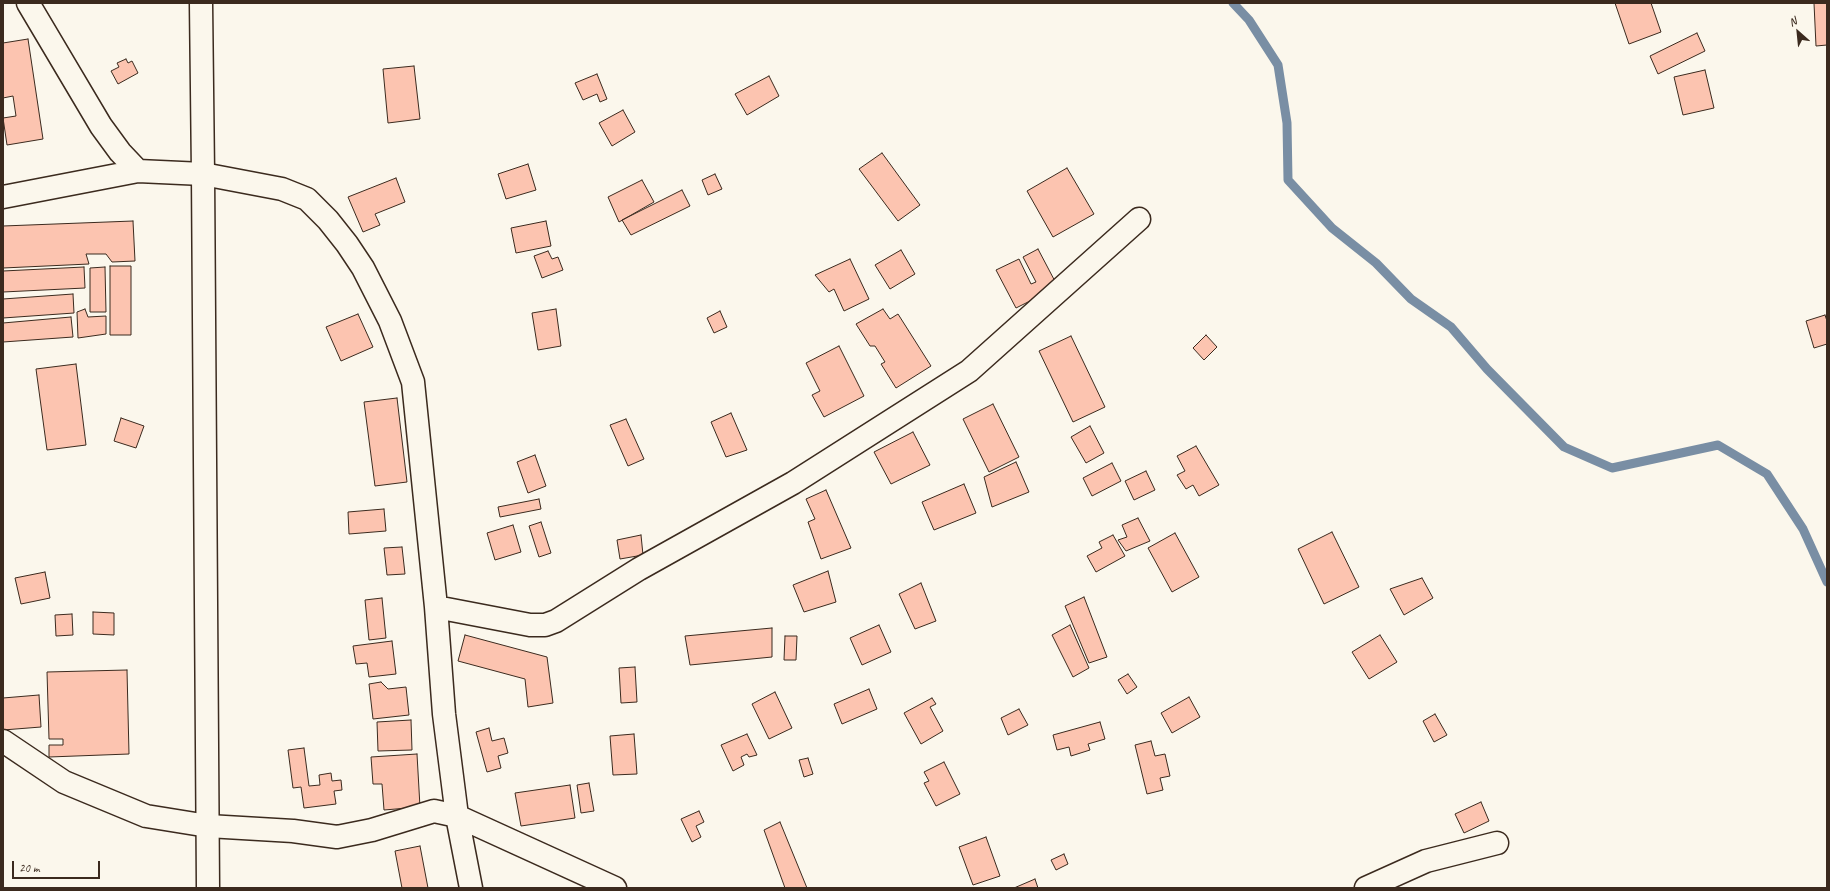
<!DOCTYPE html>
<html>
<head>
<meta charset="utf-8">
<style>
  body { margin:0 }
  #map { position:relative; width:1830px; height:891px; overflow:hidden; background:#fbf7ec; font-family:Caveat,sans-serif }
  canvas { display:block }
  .frame { position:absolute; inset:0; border:4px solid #3b2a1e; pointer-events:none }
  .north { position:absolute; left:1778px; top:12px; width:40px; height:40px; -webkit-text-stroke:3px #fbf7ec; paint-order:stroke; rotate:333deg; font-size:11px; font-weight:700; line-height:16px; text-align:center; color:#3b2a1e }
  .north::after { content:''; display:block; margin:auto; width:14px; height:18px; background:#3b2a1e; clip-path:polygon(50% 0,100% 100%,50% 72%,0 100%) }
  .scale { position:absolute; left:12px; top:861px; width:88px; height:18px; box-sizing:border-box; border:2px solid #3b2a1e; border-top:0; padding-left:5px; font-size:12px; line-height:14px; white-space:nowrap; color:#3b2a1e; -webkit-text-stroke:3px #fbf7ec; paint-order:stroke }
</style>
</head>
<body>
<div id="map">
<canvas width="1830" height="891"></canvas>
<div class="frame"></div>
<div class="north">N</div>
<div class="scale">20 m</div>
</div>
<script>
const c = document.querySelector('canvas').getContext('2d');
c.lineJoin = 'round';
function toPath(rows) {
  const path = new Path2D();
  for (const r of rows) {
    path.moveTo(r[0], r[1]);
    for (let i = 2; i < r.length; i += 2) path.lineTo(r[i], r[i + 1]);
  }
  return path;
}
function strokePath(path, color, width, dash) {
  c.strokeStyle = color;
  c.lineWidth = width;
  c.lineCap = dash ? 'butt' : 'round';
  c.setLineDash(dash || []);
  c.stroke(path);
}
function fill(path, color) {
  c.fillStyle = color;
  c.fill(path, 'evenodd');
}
const stream = toPath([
  [1233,3,1249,20,1278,65,1287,123,1288,180,1332,228,1376,263,1411,299,1451,327,1487,369,1564,447,1612,468,1718,445,1767,474,1803,529,1827,582]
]);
const building = toPath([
  [1615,3,1651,3,1661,32,1629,44,1615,3],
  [1814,3,1827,3,1827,45,1816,46,1814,3],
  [1697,33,1705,51,1658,74,1650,56,1697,33],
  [28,39,43,139,7,145,3,118,16,116,13,96,3,98,3,43,28,39],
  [126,59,128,63,132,61,138,73,118,84,111,71,119,67,117,63,126,59],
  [414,66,420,119,388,123,383,69,414,66],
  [1705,70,1714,108,1683,115,1674,77,1705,70],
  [597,74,607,99,600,102,597,94,583,100,575,83,597,74],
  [769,76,779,96,747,115,735,94,769,76],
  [623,110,635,132,612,146,599,123,623,110],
  [882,153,920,205,898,221,859,169,882,153],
  [528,164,536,190,506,199,498,174,528,164],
  [1067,168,1094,214,1053,237,1027,191,1067,168],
  [715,174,722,189,708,195,702,180,715,174],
  [396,178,405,202,375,214,380,225,363,232,348,197,396,178],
  [642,180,654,202,619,222,608,197,642,180],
  [682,190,690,206,631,235,622,220,682,190],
  [133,221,135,261,112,262,106,254,86,254,89,264,3,268,3,226,133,221],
  [546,221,551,246,516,253,511,228,546,221],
  [1038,249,1058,287,1016,308,996,270,1019,259,1031,284,1036,282,1023,257,1038,249],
  [901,250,915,274,890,289,875,265,901,250],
  [548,251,552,259,558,257,563,270,542,278,534,256,548,251],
  [850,259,869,299,844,311,834,289,829,292,815,275,850,259],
  [110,266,131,266,131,335,110,335,110,266],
  [84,267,85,288,3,292,3,271,84,267],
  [105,267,106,312,90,312,90,268,105,267],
  [73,294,74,313,3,318,3,299,73,294],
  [85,309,88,317,106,316,106,334,78,338,77,312,85,309],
  [556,309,561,346,538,350,532,313,556,309],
  [883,309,890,319,898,314,931,366,896,388,881,364,885,362,875,346,870,346,856,324,883,309],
  [720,311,727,327,714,333,707,318,720,311],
  [358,314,373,347,341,361,326,327,358,314],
  [1825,315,1827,321,1827,344,1814,348,1806,321,1825,315],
  [71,317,73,337,3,342,3,323,71,317],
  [1206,335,1217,347,1204,360,1193,348,1206,335],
  [1071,336,1105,407,1073,422,1039,351,1071,336],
  [839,346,864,396,824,417,812,395,820,391,806,363,839,346],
  [76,364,86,445,47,450,36,369,76,364],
  [397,398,407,482,375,486,364,402,397,398],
  [993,404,1019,457,989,472,963,419,993,404],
  [731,413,747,450,726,457,711,422,731,413],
  [121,418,144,426,136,448,114,441,121,418],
  [626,419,644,459,628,466,610,425,626,419],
  [1090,426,1104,453,1086,463,1071,437,1090,426],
  [913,432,930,465,891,484,874,452,913,432],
  [1196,446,1219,485,1199,496,1193,485,1186,489,1177,475,1185,471,1177,456,1196,446],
  [535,455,546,486,528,493,517,462,535,455],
  [1016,462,1029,492,992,507,984,477,1016,462],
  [1112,463,1121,481,1092,496,1083,478,1112,463],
  [1146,471,1155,490,1134,500,1125,481,1146,471],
  [964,484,976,513,934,530,922,502,964,484],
  [826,490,851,548,821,559,808,522,815,519,806,499,826,490],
  [539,499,541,509,500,517,498,507,539,499],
  [384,509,386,531,349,534,348,512,384,509],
  [1138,518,1150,541,1126,551,1118,540,1127,537,1122,525,1138,518],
  [541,522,551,553,539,557,529,526,541,522],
  [513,525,521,552,495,560,487,533,513,525],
  [1332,532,1359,587,1324,604,1298,549,1332,532],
  [1175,533,1199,577,1172,592,1148,548,1175,533],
  [641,535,643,555,620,559,617,540,641,535],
  [1113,535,1125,556,1096,572,1087,556,1102,548,1099,542,1113,535],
  [402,547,405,574,387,575,384,548,402,547],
  [828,571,836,602,804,612,793,585,828,571],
  [45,572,50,598,21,604,15,578,45,572],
  [1422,578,1433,598,1404,615,1390,589,1422,578],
  [921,583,936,621,915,629,899,594,921,583],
  [1084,597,1107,657,1089,663,1065,606,1084,597],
  [382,598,386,638,369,640,365,600,382,598],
  [93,612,114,613,114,635,93,634,93,612],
  [72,614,73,635,56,636,55,615,72,614],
  [879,625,891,652,862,665,850,638,879,625],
  [1070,625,1089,668,1073,677,1052,635,1070,625],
  [772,628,772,657,690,665,685,636,772,628],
  [465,635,547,657,553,703,528,707,525,679,458,661,465,635],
  [1380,635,1397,662,1369,679,1352,652,1380,635],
  [785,636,797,636,796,660,784,660,785,636],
  [392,641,396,674,369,677,367,663,356,664,353,646,392,641],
  [635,667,637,702,621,703,619,668,635,667],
  [127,670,129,754,49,757,49,745,63,745,63,739,49,739,47,672,127,670],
  [1128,674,1137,687,1127,694,1118,680,1128,674],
  [381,682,388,689,406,687,409,715,373,719,369,684,381,682],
  [869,689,877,709,842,724,834,704,869,689],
  [775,692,792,728,769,739,752,704,775,692],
  [39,695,41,727,3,730,3,698,39,695],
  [1189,697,1200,717,1172,733,1161,713,1189,697],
  [932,698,936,704,930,707,943,731,921,744,904,713,932,698],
  [1019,709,1028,725,1008,735,1001,718,1019,709],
  [1435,714,1447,735,1434,742,1423,721,1435,714],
  [411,720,412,750,378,751,377,722,411,720],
  [1100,722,1105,739,1088,744,1090,750,1071,756,1069,747,1057,750,1053,735,1100,722],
  [489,728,492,741,504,738,508,753,498,756,501,768,487,772,476,732,489,728],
  [634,734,637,774,613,775,610,736,634,734],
  [747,734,757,755,749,757,747,754,741,757,744,765,733,771,721,745,747,734],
  [1151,741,1155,756,1165,754,1170,776,1160,778,1163,790,1147,794,1135,745,1151,741],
  [304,748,309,786,320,785,319,775,331,773,332,781,341,780,342,790,334,791,336,804,304,808,301,787,293,788,288,750,304,748],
  [417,754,420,807,384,810,382,784,373,784,371,757,417,754],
  [808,758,813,774,804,777,799,760,808,758],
  [944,762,960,794,936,806,924,783,929,781,924,772,944,762],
  [589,783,594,811,581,813,577,785,589,783],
  [570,785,575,818,521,826,515,793,570,785],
  [1481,802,1489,821,1464,833,1455,814,1481,802],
  [699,811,704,822,696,826,701,837,692,842,681,819,699,811],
  [780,822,807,888,785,888,764,830,780,822],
  [986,837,1000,876,973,885,959,847,986,837],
  [420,846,428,888,402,888,395,851,420,846],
  [1064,854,1068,864,1056,870,1051,860,1064,854],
  [1035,879,1038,888,1014,888,1035,879]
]);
const street = toPath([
  [28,3,101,126,120,152,138,171,203,174,282,189,307,199,328,220,347,244,363,268,390,321,413,382,436,607,444,714,457,816,471,888],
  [3,197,138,171],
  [436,607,530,625,545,625,556,621,639,569,793,483,969,371,1139,219],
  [3,741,64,782,146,816,208,826,293,831,337,837,372,830,434,811,457,816,615,888],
  [1366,888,1426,861,1497,843]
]);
const secondary = toPath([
  [201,3,203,174,208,888]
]);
strokePath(stream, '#798ea4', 9);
fill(building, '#fcc4b0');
strokePath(building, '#3b2a1e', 1);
strokePath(street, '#3b2a1e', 25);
strokePath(secondary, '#3b2a1e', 25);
strokePath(street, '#fbf7ec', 22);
strokePath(secondary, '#fbf7ec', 22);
</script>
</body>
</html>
